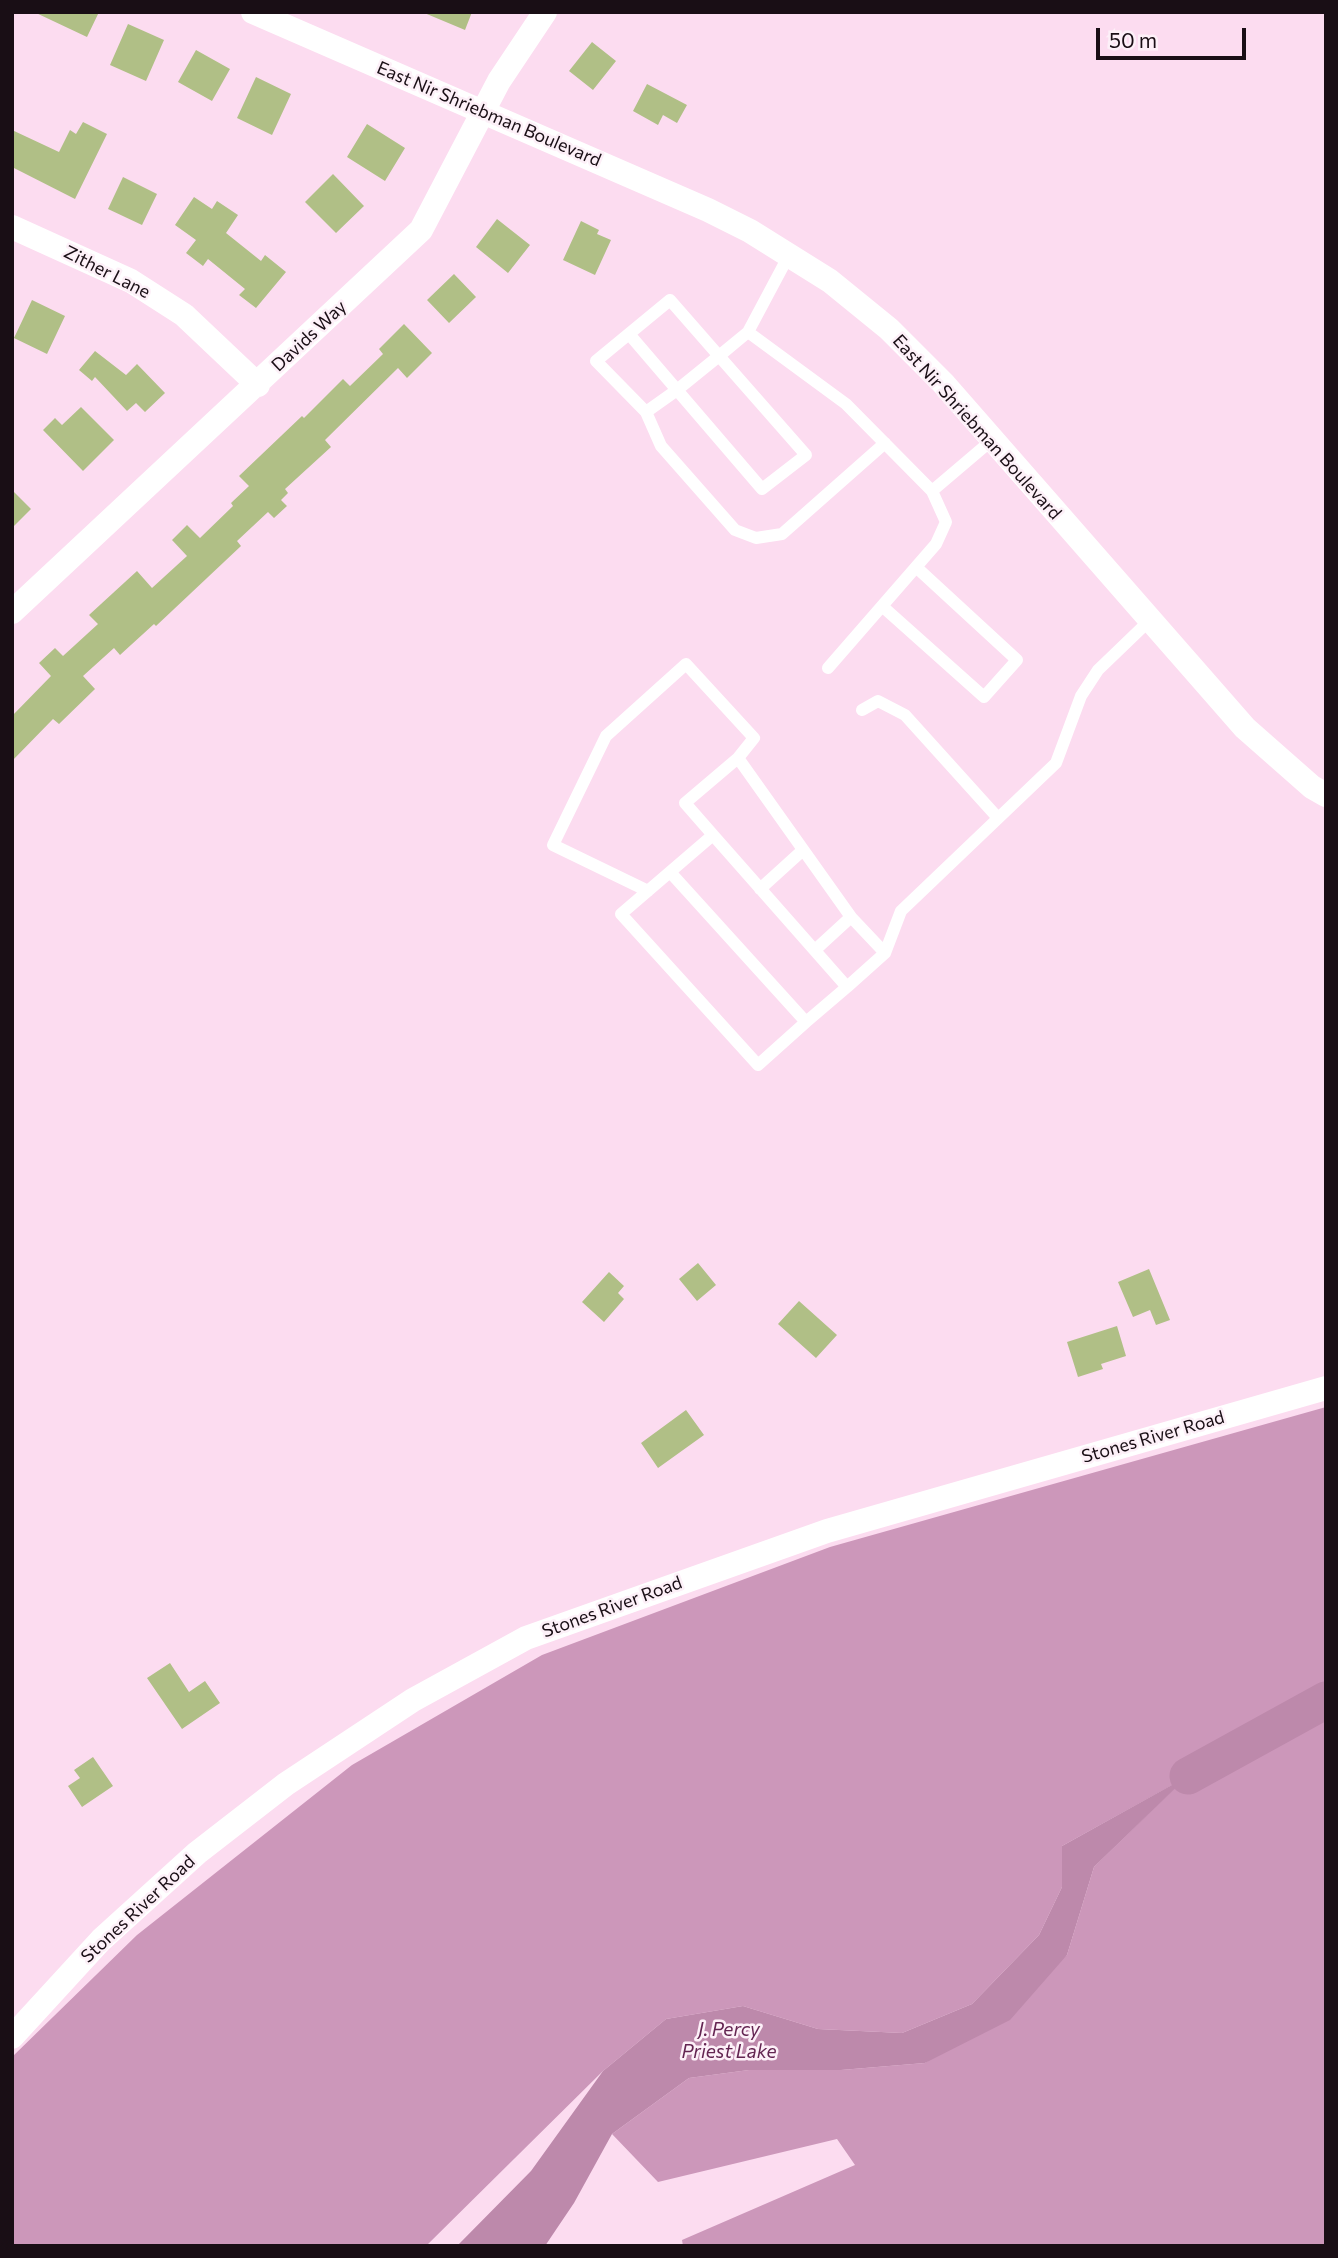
<!DOCTYPE html>
<html>
<head>
<meta charset="utf-8">
<style>
  body { margin:0 }
  #map { position:relative; width:1338px; height:2258px; overflow:hidden; background:#fcdcf0; font-family:Commissioner,sans-serif }
  canvas { display:block }
  .frame { position:absolute; inset:0; border:14px solid #190e15; pointer-events:none }
  .scale { position:absolute; left:1096px; top:28px; width:150px; height:32px; box-sizing:border-box; border:4px solid #190e15; border-top:0; padding-left:9px; font-size:21px; line-height:24px; white-space:nowrap; color:#190e15; -webkit-text-stroke:5px #fdf0f8; paint-order:stroke }
</style>
</head>
<body>
<div id="map">
<canvas width="1338" height="2258"></canvas>
<div class="frame"></div>
<div class="scale">50 m</div>
</div>
<script>
const ctx = document.querySelector('canvas').getContext('2d');
ctx.lineJoin = 'round';
function paint(path, color) { ctx.fillStyle = color; ctx.fill(path, 'evenodd'); }
const shape = rows => new Path2D(rows.map(r => 'M' + r).join(''));
function stroke(path, color, width, dash) { ctx.strokeStyle = color; ctx.lineWidth = width; ctx.lineCap = dash ? 'butt' : 'round'; ctx.setLineDash(dash || []); ctx.stroke(path); }
function label(font, color, halo, rows, align = 'center') {
  ctx.font = font + ' Commissioner,sans-serif'; ctx.lineWidth = 5; ctx.setLineDash([]); ctx.textBaseline = 'middle'; ctx.strokeStyle = halo; ctx.fillStyle = color; for (const [text, x, y, turn = 0] of rows) {
    ctx.save(); ctx.translate(x, y); ctx.rotate((+turn || 0) * Math.PI / 180); ctx.textAlign = isNaN(turn) ? turn : align; if (halo) ctx.strokeText(text, 0, 0); ctx.fillText(text, 0, 0); ctx.restore();
  }
}
paint(shape([
  [1326,1407,1326,2246,683,2246,682,2240,855,2165,837,2139,658,2182,612,2134,689,2078,749,2070,841,2070,925,2063,1067,1955,1094,1867,1185,1778,1062,1846,1062,1887,1039,1935,972,2004,902,2033,818,2029,743,2006,666,2019,603,2071,426,2246,12,2246,12,2057,137,1935,352,1765,542,1655,830,1547]
]), '#cc97ba');
paint(shape([
  [1188,1776,1094,1867,1067,1955,1010,2020,925,2063,841,2070,749,2070,689,2078,612,2134,574,2203,545,2246,457,2246,531,2171,603,2071,666,2019,743,2006,818,2029,902,2033,972,2004,1039,1935,1062,1887,1062,1846]
]), '#bd89ab');
stroke(shape([
  [1188,1776,1326,1700]
]), '#bd89ab', 37);
paint(shape([
  [34,12,99,12,87,37],
  [422,12,472,12,465,30],
  [128,24,164,40,146,81,110,65],
  [592,42,616,61,593,90,569,71],
  [196,50,230,69,212,101,178,82],
  [256,77,291,94,272,135,237,118],
  [647,84,687,105,677,123,663,115,658,125,633,111],
  [83,122,107,134,75,199,12,167,12,130,59,152,70,130,76,134],
  [367,124,405,148,385,181,347,157],
  [333,174,364,206,336,233,305,202],
  [123,177,157,194,142,225,108,209],
  [194,197,212,209,217,201,238,215,226,233,261,261,265,255,286,272,256,308,239,295,245,289,208,259,203,266,186,253,196,240,175,225],
  [497,219,530,245,508,273,476,247],
  [581,221,599,230,597,234,611,240,595,275,563,260],
  [454,274,476,297,449,323,427,300],
  [32,300,65,316,47,354,14,338],
  [404,324,432,353,407,378,398,368,325,440,331,447,285,489,288,493,281,500,287,506,274,518,268,512,237,541,241,546,156,626,154,624,120,655,114,648,83,676,95,689,59,724,53,719,12,761,12,716,51,676,39,663,55,648,63,656,98,624,89,615,137,571,152,588,187,556,172,540,187,525,200,538,233,506,231,503,249,486,239,476,302,416,304,418,343,379,350,386,383,354,379,349],
  [95,351,126,375,137,364,165,393,145,412,136,403,127,411,95,377,92,381,79,370],
  [81,407,114,440,83,471,43,430,55,418,62,425],
  [12,490,31,509,12,528],
  [698,1263,716,1285,697,1301,679,1279],
  [1149,1269,1170,1320,1156,1325,1150,1310,1133,1317,1118,1282],
  [609,1272,624,1286,618,1293,624,1299,604,1322,582,1302],
  [799,1301,837,1335,816,1358,778,1324],
  [1117,1326,1126,1356,1101,1364,1103,1369,1078,1377,1067,1342],
  [686,1410,704,1435,658,1468,641,1443],
  [170,1663,189,1692,205,1681,220,1703,182,1729,147,1678],
  [93,1757,113,1786,82,1807,68,1786,80,1778,74,1770]
]), '#b0bf86');
stroke(shape([
  [789,255,748,332,846,404,932,491],
  [629,334,677,390,762,489,806,455,719,356,670,300,596,361,646,412,677,390,719,356,748,332],
  [646,412,661,446,735,530,756,538,782,534,885,443],
  [882,606,984,697,1017,660,916,567],
  [828,668,936,544,946,522,932,491,992,440],
  [862,710,878,701,905,715,998,818],
  [713,835,685,803,738,758,851,917],
  [670,872,806,1022],
  [760,889,803,850],
  [648,891,553,845,606,736,686,664,754,738,738,758],
  [815,950,851,917,885,953],
  [847,987,713,835,621,914,758,1065,806,1022,847,987,885,953,901,911,1056,763,1081,696,1098,670,1151,619]
]), '#fff', 12);
stroke(shape([
  [253,12,708,210,750,231,830,281,889,329,943,383,1245,728,1312,787,1326,795],
  [12,227,131,281,184,315,258,385],
  [12,612,421,230,499,81,545,12],
  [12,2037,101,1940,197,1853,286,1784,413,1700,526,1638,827,1531,1326,1388]
]), '#fff', 24);
label('18px', '#190e15', '#fdf0f8', [
  ["East Nir Shriebman Boulevard",489,114,23],
  ["Zither Lane",107,272,27],
  ["Davids Way",309,336,-43],
  ["East Nir Shriebman Boulevard",977,427,48],
  ["Stones River Road",1153,1437,-16],
  ["Stones River Road",612,1607,-20],
  ["Stones River Road",138,1909,-43]
]);
label('italic 19px', '#632451', '#fdf0f8', [
  ["J. Percy",729,2030],
  ["Priest Lake",729,2052]
]);
</script>
</body>
</html>
